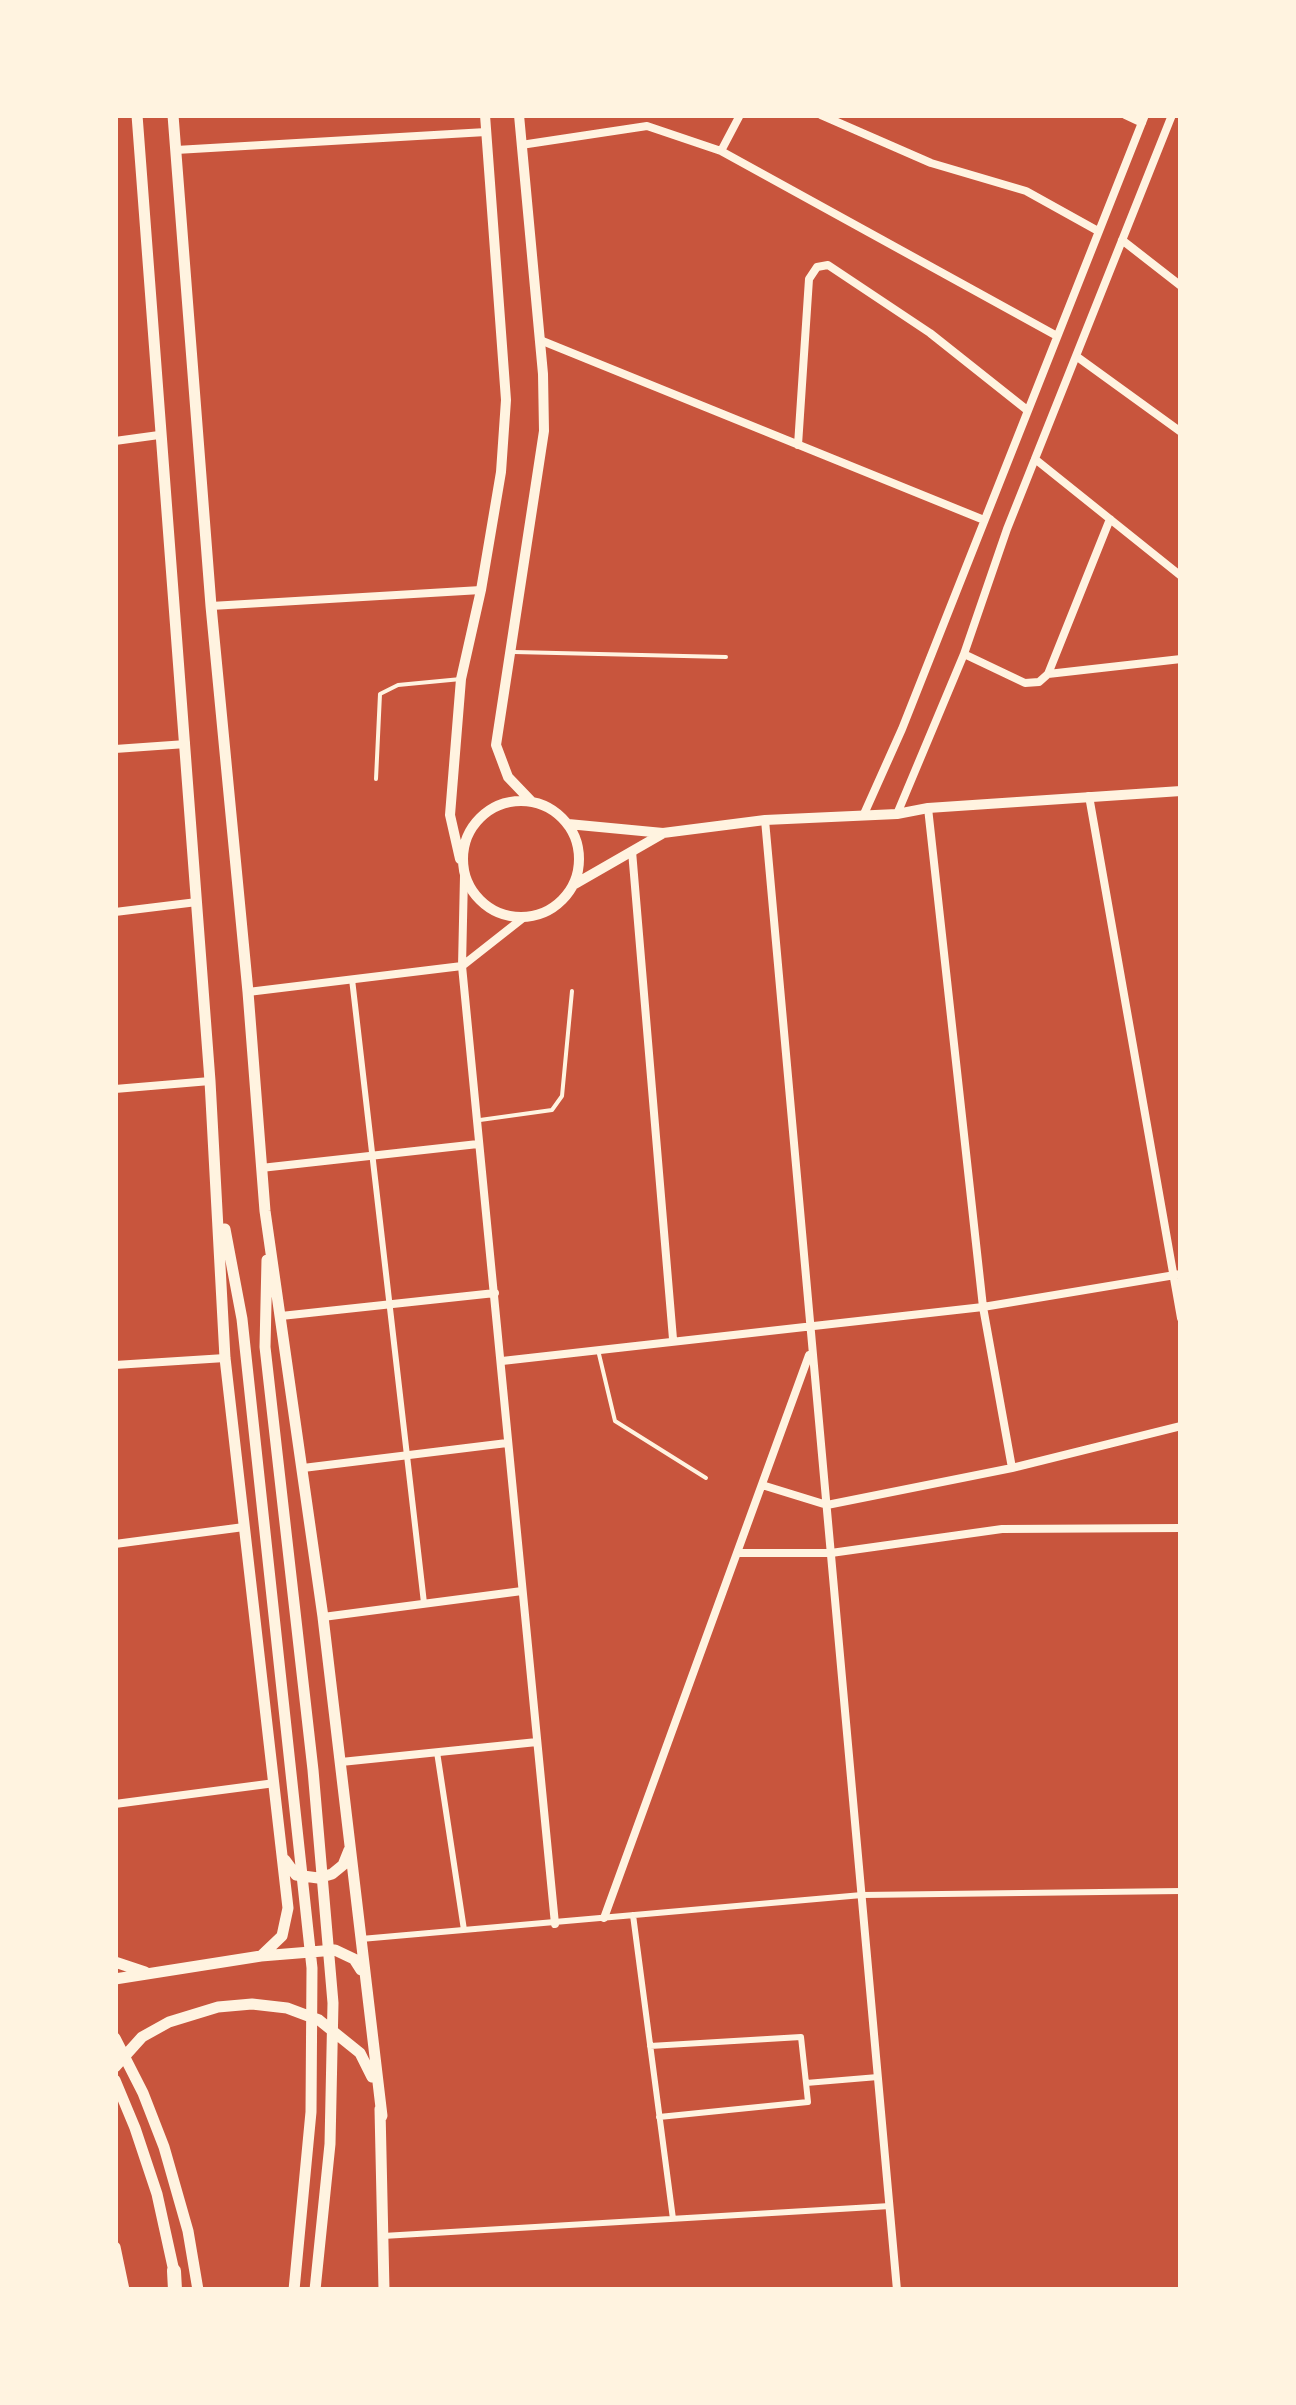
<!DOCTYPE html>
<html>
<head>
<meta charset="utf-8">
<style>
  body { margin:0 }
  #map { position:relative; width:1296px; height:2405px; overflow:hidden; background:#c8553d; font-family:"Roboto Condensed",sans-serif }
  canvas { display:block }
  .frame { position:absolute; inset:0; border:118px solid #fff3e0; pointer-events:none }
</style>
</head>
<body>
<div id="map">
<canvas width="1296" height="2405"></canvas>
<div class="frame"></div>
</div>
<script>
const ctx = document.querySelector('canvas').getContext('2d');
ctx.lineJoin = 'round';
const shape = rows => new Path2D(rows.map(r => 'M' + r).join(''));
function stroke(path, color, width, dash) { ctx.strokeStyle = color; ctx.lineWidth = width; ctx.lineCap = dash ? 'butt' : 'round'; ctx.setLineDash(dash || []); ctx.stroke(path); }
stroke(shape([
  [514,652,726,657],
  [376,779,380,694,398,685,461,679],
  [480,1120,552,1110,562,1096,572,991],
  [598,1350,615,1421,706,1478]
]), '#fff3e0', 4);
stroke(shape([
  [352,979,424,1603],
  [437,1752,464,1930],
  [633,1915,673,2219],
  [361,1939,862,1895,1181,1891],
  [650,2046,801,2037,806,2083],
  [659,2117,808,2102,806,2083,878,2077],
  [383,2236,890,2206]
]), '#fff3e0', 6);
stroke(shape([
  [821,115,931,163,1026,191,1098,231],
  [1125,115,1142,123],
  [521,145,647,126,721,151,1057,336],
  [176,150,486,132],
  [721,151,740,115],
  [1122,240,1181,286],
  [540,340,984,520],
  [1076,356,1181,432],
  [115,441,159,435],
  [798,445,809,279,817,267,828,265,930,333,1027,410],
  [1035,459,1181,576],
  [211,606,481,590],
  [964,654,1025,683,1039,682,1048,674,1110,519],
  [1048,674,1181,659],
  [115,749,186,744],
  [1089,796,1181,1318],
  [928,808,983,1307,1012,1468],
  [864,814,902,729,1145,115],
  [897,814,964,654,1007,529,1172,115],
  [765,820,897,2290],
  [632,851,673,1339],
  [464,876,462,966,555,1924],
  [115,912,197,902],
  [462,966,523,918],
  [248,992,462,966],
  [115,1089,210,1081],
  [261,1168,478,1144],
  [281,1316,495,1293],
  [502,1361,983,1307,1181,1274],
  [115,1365,225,1358],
  [303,1468,507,1443],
  [762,1485,827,1505,1012,1468,1181,1426],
  [115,1544,244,1527],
  [737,1553,831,1553,1002,1529,1181,1528],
  [323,1617,522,1591],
  [341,1762,537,1742],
  [115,1804,275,1783],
  [604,1918,809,1355]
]), '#fff3e0', 8);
stroke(shape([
  [519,115,543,374,544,431,496,745,508,777,531,801],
  '463 859a58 58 0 1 1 116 0a58 58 0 1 1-116 0Z',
  [568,824,663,833,765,820,897,814,928,808,1181,791],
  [460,859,450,815,461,679,481,590,501,472,506,400,485,115],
  [575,884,662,834]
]), '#fff3e0', 10);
stroke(shape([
  [137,115,210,1081,225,1358,288,1908,282,1936,261,1956],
  [173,115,211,606,248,992,265,1211,323,1617,382,2116],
  [225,1229,242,1319,312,1968,311,2112,294,2290],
  [267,1260,265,1347,313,1770,333,2003,330,2144,315,2290],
  [285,1860,296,1875,318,1878,332,1874,343,1865,349,1850],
  [115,1962,145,1972],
  [115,1979,261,1956,335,1950,354,1959,361,1970],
  [115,2038,143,2093,164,2147,188,2231,198,2290],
  [115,2067,142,2037,169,2022,218,2007,252,2004,287,2008,319,2020,360,2053,372,2077],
  [115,2080,135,2128,157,2194,175,2276],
  [380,2109,384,2290],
  [115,2247,124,2290]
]), '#fff3e0', 11);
stroke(shape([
  [174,2271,175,2290]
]), '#fff3e0', 14);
</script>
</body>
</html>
